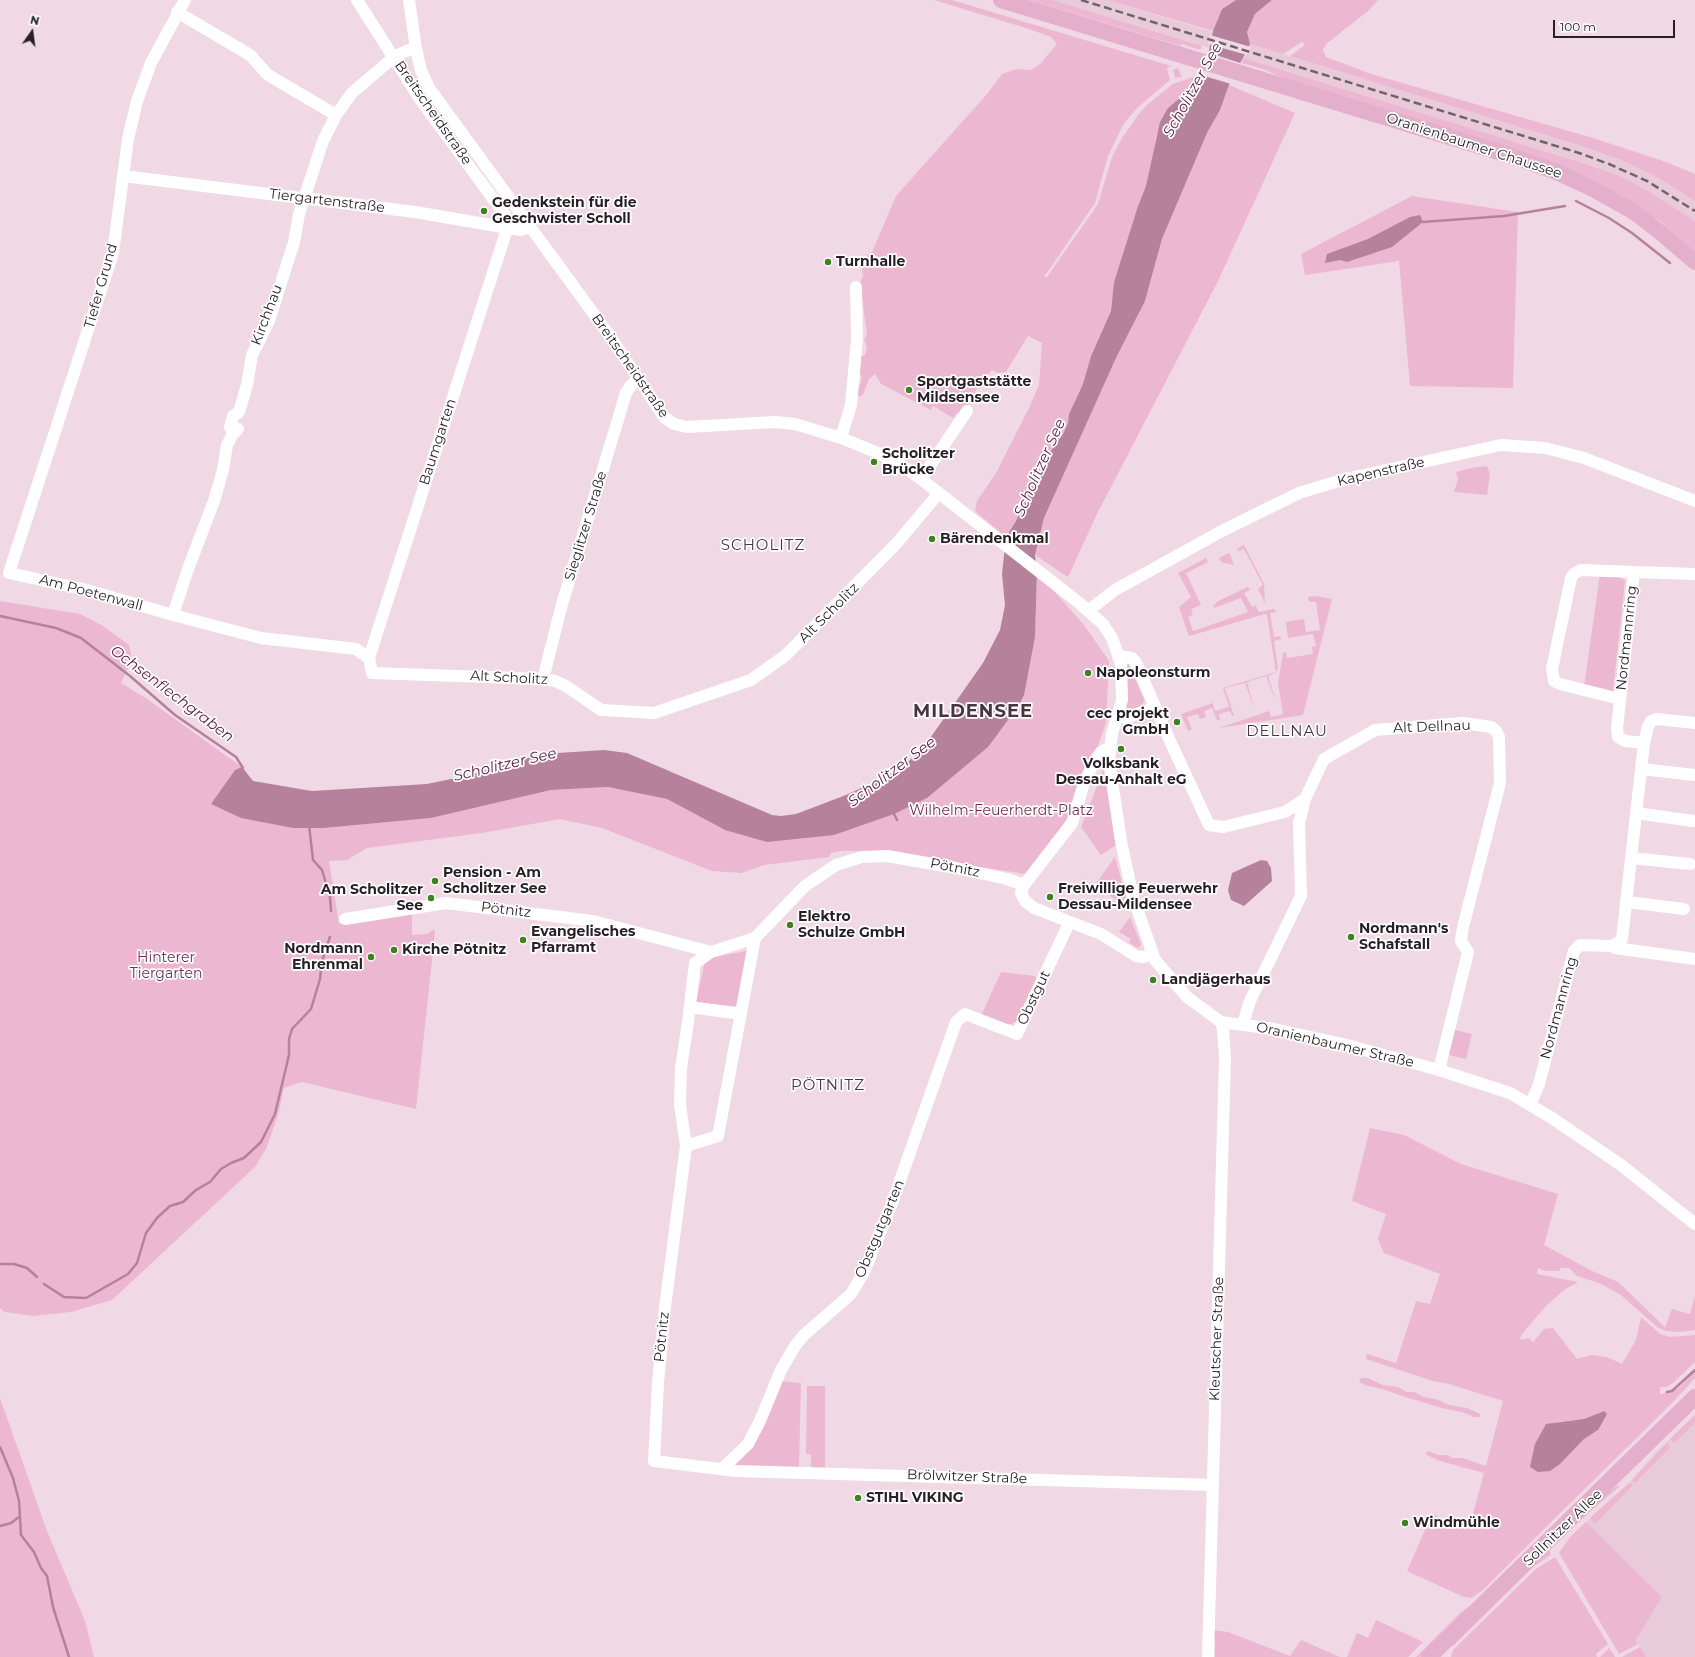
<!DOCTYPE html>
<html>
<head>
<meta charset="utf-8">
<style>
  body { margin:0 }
  #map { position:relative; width:1695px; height:1657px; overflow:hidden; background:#f0d9e4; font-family:Montserrat,sans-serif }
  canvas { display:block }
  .north { position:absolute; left:12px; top:12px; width:40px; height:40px; -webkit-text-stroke:3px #fff; paint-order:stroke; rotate:14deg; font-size:11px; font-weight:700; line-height:16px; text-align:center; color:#271f23 }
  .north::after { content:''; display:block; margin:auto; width:14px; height:18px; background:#271f23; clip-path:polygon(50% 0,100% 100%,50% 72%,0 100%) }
  .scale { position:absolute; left:1553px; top:20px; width:122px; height:18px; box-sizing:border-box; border:2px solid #271f23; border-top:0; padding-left:5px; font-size:12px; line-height:14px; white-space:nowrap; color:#271f23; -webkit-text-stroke:3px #fff; paint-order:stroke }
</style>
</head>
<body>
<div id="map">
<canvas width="1695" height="1657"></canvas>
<div class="north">N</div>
<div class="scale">100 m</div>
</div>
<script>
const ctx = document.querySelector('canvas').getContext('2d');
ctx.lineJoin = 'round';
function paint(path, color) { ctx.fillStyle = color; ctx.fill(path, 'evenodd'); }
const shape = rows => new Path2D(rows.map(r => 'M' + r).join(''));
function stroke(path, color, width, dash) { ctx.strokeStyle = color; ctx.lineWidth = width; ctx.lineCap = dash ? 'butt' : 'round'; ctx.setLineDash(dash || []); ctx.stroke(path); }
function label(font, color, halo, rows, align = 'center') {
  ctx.font = font + ' Montserrat,sans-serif'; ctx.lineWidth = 3.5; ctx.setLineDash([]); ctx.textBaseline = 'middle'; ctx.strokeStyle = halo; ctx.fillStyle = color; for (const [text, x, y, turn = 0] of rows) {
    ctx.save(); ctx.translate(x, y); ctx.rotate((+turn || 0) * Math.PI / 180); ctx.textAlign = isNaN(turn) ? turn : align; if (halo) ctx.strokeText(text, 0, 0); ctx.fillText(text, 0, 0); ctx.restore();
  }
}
paint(shape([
  [1053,0,1108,0,1586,147,1621,160,1655,176,1695,201,1695,221,1650,192,1620,176,1584,163],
  [1695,1415,1695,1657,1646,1657,1636,1640,1662,1597,1586,1522,1632,1480,1653,1455]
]), '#e8cad8');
paint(shape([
  [934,0,952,0,1171,66,1167,68,1170,80,1136,109,1123,125,1108,156,1095,203,1044,277,1047,277,1098,204,1112,157,1122,138,1138,115,1148,104,1173,84,1196,76,1203,79,1185,92,1156,136,1152,166,1146,186,1138,206,1114,282,1111,311,1091,356,1083,384,1069,414,1068,423,1063,434,1048,455,1016,521,1006,537,975,511,977,501,996,473,1029,408,1039,385,1042,343,1028,336,1006,372,998,373,992,370,979,385,964,412,957,413,953,418,933,406,931,410,881,384,875,374,869,379,863,395,857,397,855,393,859,388,862,378,860,373,859,357,865,355,867,347,864,339,867,335,860,283,863,275,861,264,865,257,872,252,896,196,987,94,1002,74,1017,69,1031,70,1040,64,1057,44,1051,37,1029,29],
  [1029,0,1053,0,1202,46,1200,50,1182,44,1181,46],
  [1108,0,1236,0,1222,9,1213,31],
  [1272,0,1378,0,1368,11,1326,44,1323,50,1326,57,1371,74,1593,138,1663,161,1695,174,1695,201,1655,176,1621,160,1585,147,1290,56,1305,45,1302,42,1283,54,1250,44,1247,32,1255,14],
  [1243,58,1583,163,1620,176,1650,192,1695,221,1695,252,1661,222,1623,197,1589,179,1284,79,1266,70,1242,63],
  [1178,68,1182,77,1175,78,1173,70],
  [1229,85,1295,113,1218,281,1097,514,1068,577,1035,555,1044,518,1116,358,1145,301,1162,239,1207,133,1220,110],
  [1412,196,1518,212,1513,388,1410,386,1399,261,1305,275,1301,254],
  [1487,466,1490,474,1487,495,1454,492,1458,479,1456,472,1471,468],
  [1244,545,1264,584,1265,603,1258,589,1263,585,1244,549,1238,551,1237,549],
  [1229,553,1230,555,1234,565,1221,562,1219,558],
  [1206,558,1208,562,1186,573,1201,605,1191,609,1193,615,1188,617,1193,631,1248,612,1241,598,1214,608,1213,605,1216,604,1216,602,1248,587,1250,590,1244,593,1252,607,1257,604,1256,607,1259,612,1274,609,1276,612,1270,613,1274,637,1280,636,1281,639,1274,641,1278,669,1275,673,1268,676,1276,702,1266,676,1247,682,1254,708,1245,683,1225,688,1234,716,1232,716,1230,711,1219,714,1220,720,1217,720,1212,708,1204,711,1206,717,1200,719,1198,714,1187,717,1192,729,1188,731,1181,714,1213,703,1215,711,1229,707,1223,688,1276,672,1267,615,1265,614,1189,636,1179,607,1191,597,1178,573],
  [1037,572,1084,625,1109,661,1106,723,1095,754,1067,824,1026,874,874,851,840,851,831,853,829,857,764,865,741,873,712,871,602,828,560,819,482,833,367,848,347,860,329,861,339,924,412,911,412,935,427,934,434,929,435,933,416,1109,302,1082,284,1088,278,1115,266,1149,255,1167,112,1300,71,1312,33,1316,5,1312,0,1308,0,601,80,614,103,626,129,645,132,660,121,683,147,699,242,767,235,770,212,804,293,828,324,828,431,818,551,790,608,787,667,799,725,830,894,814,1035,637],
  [1600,574,1619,575,1625,581,1613,691,1584,687],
  [1315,596,1332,599,1303,715,1219,728,1269,711,1271,717,1283,714,1278,683,1283,653,1286,652,1287,658,1313,654,1312,647,1316,646,1313,634,1288,638,1286,622,1304,619,1306,632,1320,630,1316,602,1309,602,1308,597],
  [1129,664,1144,700,1143,704,1135,709,1128,709,1125,707,1127,665],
  [1104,768,1116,845,1101,855,1081,827],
  [1115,857,1126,897,1122,904,1095,885],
  [1130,917,1141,944,1139,948,1129,943,1131,939,1119,932],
  [746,951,749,953,739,1005,736,1006,696,1003,704,965,710,958],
  [1001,972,1035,976,1037,981,1017,1021,1012,1024,1005,1024,981,1016],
  [1452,1029,1472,1034,1466,1059,1445,1054],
  [1370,1128,1404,1135,1461,1164,1558,1194,1544,1245,1590,1270,1618,1282,1665,1327,1672,1309,1690,1314,1695,1296,1695,1330,1680,1332,1666,1331,1657,1327,1621,1295,1599,1283,1577,1276,1569,1268,1561,1268,1559,1271,1546,1271,1538,1268,1537,1274,1578,1282,1564,1290,1547,1305,1521,1335,1520,1340,1529,1338,1533,1342,1544,1329,1553,1328,1577,1359,1592,1355,1607,1357,1622,1364,1636,1340,1641,1317,1660,1334,1670,1337,1695,1335,1695,1362,1673,1383,1666,1387,1660,1387,1660,1394,1663,1394,1667,1391,1678,1389,1695,1371,1695,1378,1672,1403,1542,1531,1483,1590,1471,1598,1464,1597,1407,1571,1432,1514,1469,1529,1484,1473,1440,1461,1425,1454,1428,1451,1438,1455,1448,1455,1452,1458,1463,1458,1486,1466,1503,1401,1449,1384,1433,1381,1366,1359,1367,1354,1396,1363,1416,1301,1430,1304,1440,1274,1384,1253,1378,1239,1386,1214,1352,1201],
  [1603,1411,1598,1430,1584,1439,1560,1464,1557,1422,1584,1419],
  [1361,1378,1368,1378,1383,1385,1398,1387,1407,1392,1414,1392,1424,1397,1436,1399,1449,1405,1467,1408,1480,1414,1480,1417,1474,1417,1462,1412,1442,1408,1399,1395,1389,1391,1365,1385,1359,1382],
  [781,1381,801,1383,799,1466,794,1470,736,1468,735,1464],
  [807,1386,825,1386,825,1470,811,1469,811,1454,806,1454],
  [0,1398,47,1531,85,1621,94,1657,0,1657],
  [1695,1415,1695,1423,1674,1443,1670,1439],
  [1667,1443,1671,1447,1635,1483,1632,1480],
  [1629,1483,1633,1485,1595,1524,1590,1518],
  [1618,1485,1619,1487,1596,1506,1569,1531,1567,1529,1587,1509],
  [1586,1522,1662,1597,1636,1640,1638,1644,1619,1654,1559,1553,1570,1537],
  [1549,1550,1551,1555,1534,1566,1453,1646,1448,1646],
  [1555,1557,1608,1644,1596,1654,1597,1657,1451,1657,1453,1650,1536,1569],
  [1481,1597,1420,1657,1416,1657,1459,1614],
  [1376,1620,1406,1634,1423,1642,1408,1657,1347,1657,1357,1633,1368,1638],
  [1212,1630,1228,1632,1290,1656,1301,1640,1340,1657,1215,1657,1215,1641,1211,1637],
  [1640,1647,1646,1657,1622,1657],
  [1609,1648,1615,1657,1600,1657]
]), '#ecb7d1');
paint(shape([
  [1236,0,1272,0,1255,14,1247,32,1250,44,1229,85,1220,110,1207,133,1162,239,1145,301,1116,358,1044,518,1035,555,1037,572,1035,637,1024,695,1019,705,988,747,927,798,894,814,834,835,767,842,725,830,667,799,608,787,551,790,431,818,324,828,293,828,241,818,211,804,235,770,242,767,253,781,312,791,427,784,466,776,542,754,604,750,627,753,772,815,781,816,796,814,846,795,888,776,910,760,921,751,983,663,1000,630,1005,605,1002,574,1006,537,1016,521,1048,455,1063,434,1068,423,1069,414,1083,384,1091,356,1111,311,1114,282,1138,206,1146,186,1160,122,1168,108,1203,79,1213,31,1222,9],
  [1420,215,1423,222,1392,247,1347,262,1340,260,1325,263,1327,254,1368,239,1410,217],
  [1261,860,1267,861,1271,868,1272,881,1244,906,1231,900,1228,890,1232,873],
  [1604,1411,1607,1414,1598,1430,1584,1439,1560,1464,1550,1471,1538,1472,1530,1467,1535,1444,1546,1424,1584,1419]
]), '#b5819b');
paint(shape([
  [1210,35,1251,47,1247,55,1208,44],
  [1207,52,1243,64,1231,84,1201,75]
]), '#f0d9e4');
stroke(shape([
  [1576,201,1609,218,1632,233,1670,263],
  [1423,222,1504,216,1565,206],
  [0,616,56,628,81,638,130,676,175,715,236,757,243,768],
  [894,814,897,820],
  [309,825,313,860,322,870,330,897,331,911],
  [0,1264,14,1264,27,1268,37,1277],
  [44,1284,64,1297,86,1298,128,1274,137,1263,146,1233,157,1218,170,1206,183,1202,196,1190,210,1182,221,1169,231,1163,244,1158,261,1142,275,1114,289,1055,289,1039,292,1029,311,1009,320,979,322,961,330,937],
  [1667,1392,1672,1391,1695,1370],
  [0,1447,13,1478,19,1501,21,1535,34,1552,41,1568,47,1576,53,1607,69,1657],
  [0,1526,11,1523,19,1517]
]), '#b5819b', 2.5);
stroke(shape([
  [185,0,151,63,137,101,128,139,113,253,9,573,87,590,173,615,261,638,356,649,369,658,372,673,543,679,555,681,566,686,601,710,654,713,751,680,786,655,896,544,939,493],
  [357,0,420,99,505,215,508,226,369,658],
  [409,0,416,49,421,70,429,88,612,339,664,417,674,424,687,427,775,422,795,424,841,438,878,453,898,463,921,479,1078,602,1103,624,1112,638,1121,664,1122,700,1112,734,1109,761,1121,841,1133,897,1155,960,1187,997,1221,1022,1274,1029,1343,1044,1439,1070,1510,1093,1552,1118,1621,1165,1695,1224],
  [177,12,250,55,268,75,336,115],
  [123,176,415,212,520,230,530,227],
  [233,434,230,427,233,416,239,412,247,385,252,355,269,321,294,242,299,214,323,141,336,115,352,93,394,57,406,51,416,49],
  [841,438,851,405,857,339,856,287],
  [921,479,967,411],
  [1088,611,1115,590,1222,531,1299,493,1345,479,1501,445,1545,448,1584,458,1695,501],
  [173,615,188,569,214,501,223,470,227,445,233,434,238,429],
  [1119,656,1132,658,1136,663,1170,741,1209,825,1223,827,1285,812,1305,799,1324,759,1375,730,1463,723,1491,727,1496,731,1499,737,1500,783,1463,927,1461,941,1468,952,1439,1070],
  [543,679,562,604,626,393,631,385,639,379],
  [1620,699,1560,684,1554,681,1552,669,1571,578,1575,573,1581,570,1634,572],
  [1117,718,1127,717,1155,708],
  [1644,743,1625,741,1618,737,1617,728,1634,572,1695,574],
  [1110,747,1101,752,1094,762,1084,783,1072,823,1024,885,1021,893,1025,901,1034,908,1101,934,1136,956,1142,957,1153,955],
  [1641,769,1695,775],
  [1636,813,1693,821],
  [1631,858,1690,864],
  [1024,885,1007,879,956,868,887,856,862,857,836,865,805,886,755,938,711,952,695,963,688,1022,681,1068,680,1105,686,1146,665,1307,658,1383,654,1461,736,1471,1213,1485],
  [1627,902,1684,909],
  [345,919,446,903,593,921,711,952],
  [1611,946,1615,948,1695,959],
  [690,1007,741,1014],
  [1243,1024,1250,1001,1301,896,1299,823,1305,799],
  [1530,1105,1539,1084,1574,951,1580,945,1611,946,1619,942,1622,939,1644,743,1648,727,1651,721,1657,719,1695,723],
  [686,1146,718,1136,755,938],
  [722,1469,748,1444,760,1421,781,1370,795,1346,804,1335,851,1294,864,1272,891,1206,956,1022,965,1014,1017,1034,1069,923],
  [1208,1657,1225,1057,1223,1029,1221,1022]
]), '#fff', 12);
stroke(shape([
  [1001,0,1512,156,1554,171,1591,188,1634,212,1661,233,1695,262],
  [1429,1657,1695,1397]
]), '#e4afcb', 16);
stroke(shape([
  [1081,0,1579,153,1609,164,1647,181,1695,211]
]), '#71636a', 2.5, [8, 4]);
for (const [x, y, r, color] of [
  [484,211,4,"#3f8021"],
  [828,262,4,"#3f8021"],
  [909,390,4,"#3f8021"],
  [874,462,4,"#3f8021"],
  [932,539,4,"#3f8021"],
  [1088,673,4,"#3f8021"],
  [1177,722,4,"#3f8021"],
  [1121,749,4,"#3f8021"],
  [435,881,4,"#3f8021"],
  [1050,897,4,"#3f8021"],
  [431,898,4,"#3f8021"],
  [790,925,4,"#3f8021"],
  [1351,937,4,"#3f8021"],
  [523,940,4,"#3f8021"],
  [394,950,4,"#3f8021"],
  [371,957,4,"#3f8021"],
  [1153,980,4,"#3f8021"],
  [858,1498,4,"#3f8021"],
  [1405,1523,4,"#3f8021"]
]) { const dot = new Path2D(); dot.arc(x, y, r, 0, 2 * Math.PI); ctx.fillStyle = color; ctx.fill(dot); stroke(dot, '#fff', 1.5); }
label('14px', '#271f23', '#fff', [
  ["Breitscheidstraße",433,113,55],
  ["Oranienbaumer Chaussee",1474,146,18],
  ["Tiergartenstraße",327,201,7],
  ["Tiefer Grund",101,286,-74],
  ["Kirchhau",267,315,-69],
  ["Breitscheidstraße",630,366,55],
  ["Baumgarten",438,442,-72],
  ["Kapenstraße",1381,472,-13],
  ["Sieglitzer Straße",586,526,-73],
  ["Am Poetenwall",91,593,15],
  ["Alt Scholitz",829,613,-45],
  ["Nordmannring",1627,638,-84],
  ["Alt Scholitz",509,678,3],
  ["Alt Dellnau",1432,727,-2],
  ["Pötnitz",955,868,11],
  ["Pötnitz",506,910,7],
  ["Obstgut",1034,998,-65],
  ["Nordmannring",1559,1008,-75],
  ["Oranienbaumer Straße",1335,1045,13],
  ["Obstgutgarten",880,1229,-67],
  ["Pötnitz",662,1337,-84],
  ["Kleutscher Straße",1217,1339,-88],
  ["Brölwitzer Straße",967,1477,2],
  ["Sollnitzer Allee",1563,1528,-44]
]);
label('bold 14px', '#271f23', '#fff', [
  ["Gedenkstein für die",492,203],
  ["Geschwister Scholl",492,219],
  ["Turnhalle",836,262],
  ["Sportgaststätte",917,382],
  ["Mildsensee",917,398],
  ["Scholitzer",882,454],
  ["Brücke",882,470],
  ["Bärendenkmal",940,539],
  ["Napoleonsturm",1096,673],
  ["cec projekt",1169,714,"right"],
  ["GmbH",1169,730,"right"],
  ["Volksbank",1121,764,"center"],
  ["Dessau-Anhalt eG",1121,780,"center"],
  ["Pension - Am",443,873],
  ["Scholitzer See",443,889],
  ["Freiwillige Feuerwehr",1058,889],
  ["Dessau-Mildensee",1058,905],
  ["Am Scholitzer",423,890,"right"],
  ["See",423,906,"right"],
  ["Elektro",798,917],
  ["Schulze GmbH",798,933],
  ["Nordmann's",1359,929],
  ["Schafstall",1359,945],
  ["Evangelisches",531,932],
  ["Pfarramt",531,948],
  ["Nordmann",363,949,"right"],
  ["Ehrenmal",363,965,"right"],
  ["Kirche Pötnitz",402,950],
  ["Landjägerhaus",1161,980],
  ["STIHL VIKING",866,1498],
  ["Windmühle",1413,1523]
], 'left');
label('14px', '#712f54', '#fff', [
  ["Wilhelm-Feuerherdt-Platz",1001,811],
  ["Hinterer",166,958],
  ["Tiergarten",166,974]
]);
label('italic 15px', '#602045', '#fff', [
  ["Scholitzer See",1193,90,-61],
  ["Scholitzer See",1040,468,-66],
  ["Ochsenflechgraben",172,694,37],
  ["Scholitzer See",505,765,-13],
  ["Scholitzer See",892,772,-37]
]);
ctx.letterSpacing = '1px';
label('15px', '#47363e', '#fff', [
  ["SCHOLITZ",763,546],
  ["DELLNAU",1287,732],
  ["PÖTNITZ",828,1086]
]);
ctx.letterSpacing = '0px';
ctx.letterSpacing = '1px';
label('bold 18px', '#47363e', '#fff', [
  ["MILDENSEE",973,712]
]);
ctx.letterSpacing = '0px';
</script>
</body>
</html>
